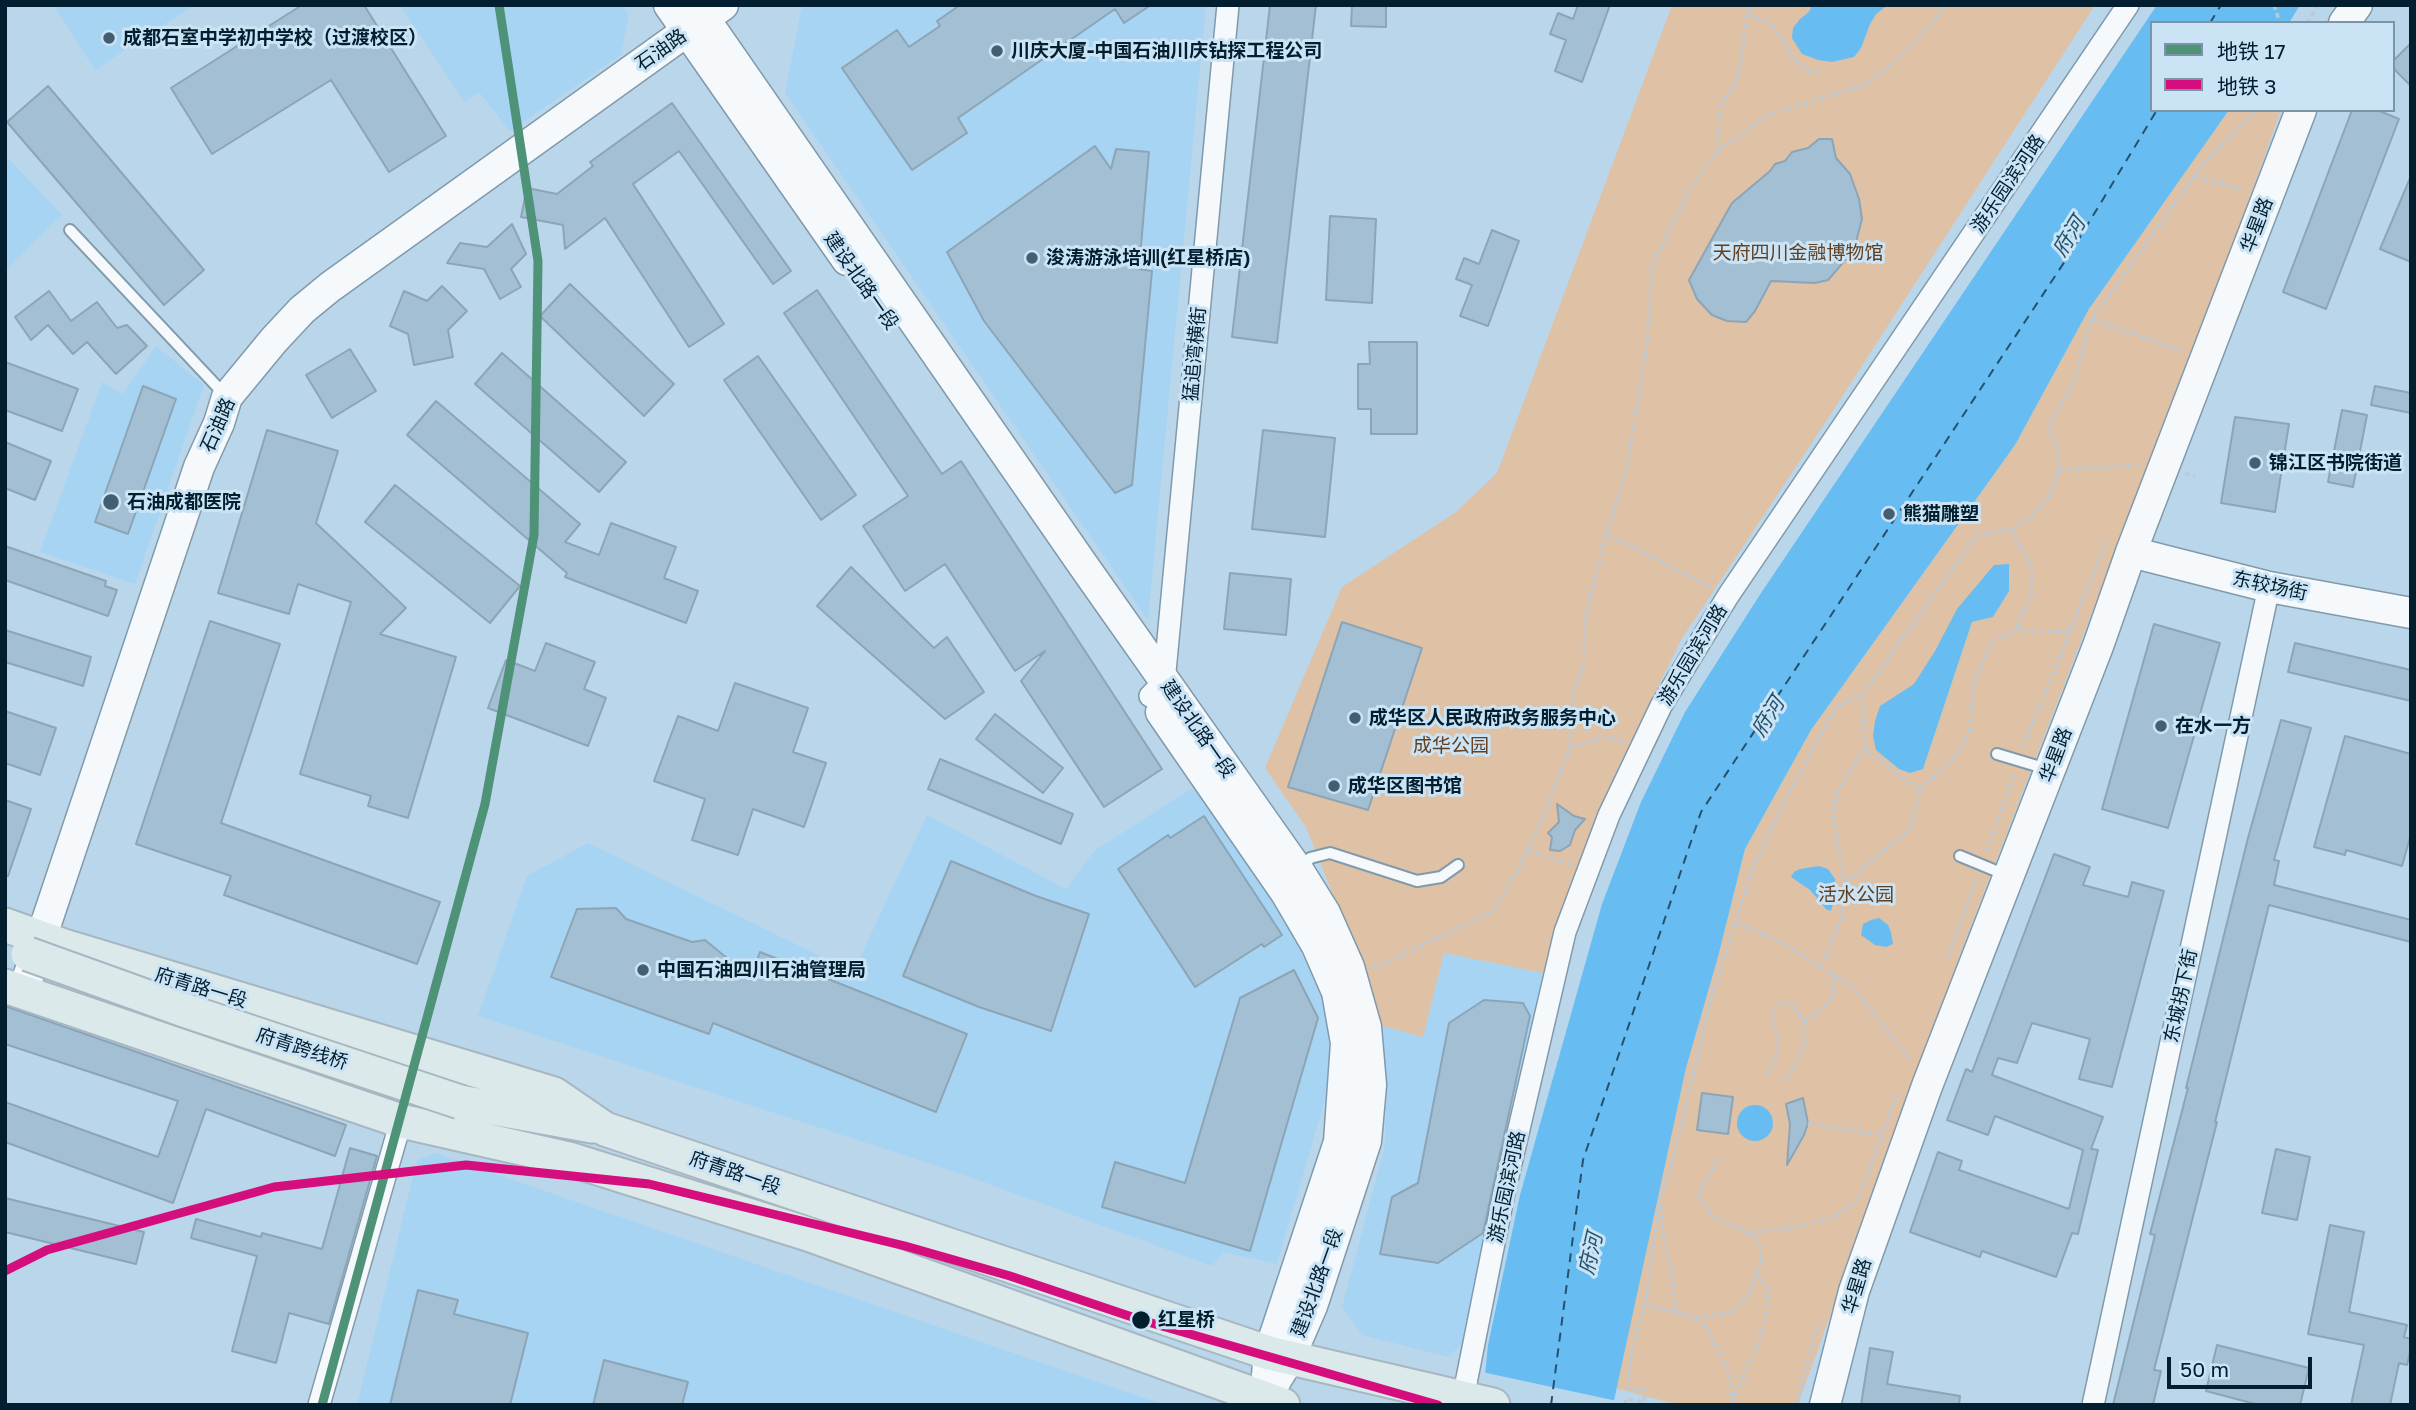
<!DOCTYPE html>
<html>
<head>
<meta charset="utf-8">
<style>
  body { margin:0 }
  #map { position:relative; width:2416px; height:1410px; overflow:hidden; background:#bad6eb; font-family:"Golos Text","Noto Sans SC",sans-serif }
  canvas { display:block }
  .frame { position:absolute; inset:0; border:7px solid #031e2f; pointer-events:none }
  .legend { position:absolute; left:2150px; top:21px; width:245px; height:91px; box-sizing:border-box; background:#cae4f6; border:2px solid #7a95a6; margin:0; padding:9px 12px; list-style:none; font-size:21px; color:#031e2f }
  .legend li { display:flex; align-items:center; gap:14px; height:35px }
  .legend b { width:35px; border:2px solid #7a95a6 }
  .scale { position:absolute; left:2167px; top:1357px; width:145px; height:32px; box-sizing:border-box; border:4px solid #031e2f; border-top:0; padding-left:9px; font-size:21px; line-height:24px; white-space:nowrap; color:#031e2f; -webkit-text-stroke:5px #cae4f6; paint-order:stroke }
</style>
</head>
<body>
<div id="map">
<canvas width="2416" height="1410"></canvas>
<div class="frame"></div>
<ul class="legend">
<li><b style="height:9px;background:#4e9277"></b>地铁 17</li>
<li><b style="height:9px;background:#d40f7d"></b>地铁 3</li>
</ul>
<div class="scale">50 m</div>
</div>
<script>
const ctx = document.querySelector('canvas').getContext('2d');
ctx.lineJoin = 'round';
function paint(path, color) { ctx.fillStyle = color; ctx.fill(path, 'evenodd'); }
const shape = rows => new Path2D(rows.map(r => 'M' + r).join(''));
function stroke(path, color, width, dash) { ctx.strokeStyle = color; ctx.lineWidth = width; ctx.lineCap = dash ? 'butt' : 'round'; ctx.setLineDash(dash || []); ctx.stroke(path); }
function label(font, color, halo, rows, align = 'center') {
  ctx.font = font + ' "Golos Text","Noto Sans SC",sans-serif'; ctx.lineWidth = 6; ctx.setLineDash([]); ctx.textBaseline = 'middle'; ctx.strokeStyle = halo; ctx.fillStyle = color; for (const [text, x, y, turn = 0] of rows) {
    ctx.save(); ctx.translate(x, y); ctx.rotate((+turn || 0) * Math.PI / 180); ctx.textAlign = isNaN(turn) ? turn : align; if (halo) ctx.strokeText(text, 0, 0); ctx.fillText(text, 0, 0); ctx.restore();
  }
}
paint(shape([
  [53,5,194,5,95,70],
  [400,5,622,5,629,15,621,55,510,131,479,92,464,102],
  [802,5,1206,5,1148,620,785,93],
  [5,155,62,215,5,271],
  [156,346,204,385,135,584,40,552,102,382,123,394],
  [1194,787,1301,945,1327,1002,1336,1062,1277,1264,1223,1252,1212,1266,964,1175,478,1016,527,876,588,843,853,972,927,815,1066,889,1094,851],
  [1444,953,1543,973,1470,1337,1448,1357,1362,1335,1342,1307,1385,1145,1387,1084,1376,1024,1423,1036],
  [435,1153,1164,1405,357,1405,417,1160]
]), '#a8d4f4');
paint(shape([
  [1672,5,2095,5,1827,420,1681,640,1615,774,1579,865,1543,973,1444,953,1423,1037,1376,1024,1342,917,1306,827,1265,768,1342,587,1456,512,1497,473],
  [2229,110,2281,110,2220,281,1962,949,1798,1405,1679,1405,1615,1388,1686,1068,1718,957,1745,849,1811,730,2015,445,2089,309]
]), '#dfc1a6');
paint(shape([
  [1812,5,1888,5,1876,14,1870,24,1861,48,1854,57,1832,62,1818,60,1802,54,1792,38,1793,28,1800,19,1809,12],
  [2157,5,2300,5,2289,23,2152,23,2152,110,2229,110,2089,309,2015,445,1811,730,1745,849,1718,957,1686,1068,1613,1405,1482,1405,1488,1345,1520,1195,1602,904,1641,802,1685,712,1761,593],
  [2009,564,2009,591,1993,617,1972,622,1923,769,1910,773,1899,769,1876,750,1873,736,1875,721,1880,706,1914,684,1935,651,1957,609,1994,565],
  [1819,866,1828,869,1835,879,1836,893,1831,911,1826,909,1810,890,1791,877,1794,872,1800,869],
  [1879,918,1888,925,1891,932,1893,944,1886,947,1875,945,1861,935,1863,924,1871,920],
  '1737 1123a18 18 0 1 1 36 0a18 18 0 1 1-36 0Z'
]), '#67bdf2');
paint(shape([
  [1482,1372,1617,1401,1616,1405,1478,1405]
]), '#bad6eb');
stroke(shape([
  [2210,23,2221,5],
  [1551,1405,1583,1160,1701,812,2071,252,2157,110]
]), '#26516d', 2, [9, 7]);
const building = shape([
  [302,5,364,5,446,136,389,172,331,80,212,154,171,88,302,5],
  [960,5,1151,5,1124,23,1115,9,958,118,967,133,912,170,842,68,897,30,909,47,940,26,937,21,960,5],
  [1270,5,1316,5,1277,343,1232,337,1270,5],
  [1352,5,1386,5,1386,27,1351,26,1352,5],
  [1578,5,1610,5,1582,82,1555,71,1566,40,1550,34,1558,13,1573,19,1578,5],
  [2411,43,2411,86,2393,68,2393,61,2411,43],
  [48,86,204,270,164,305,7,122,48,86],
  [672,103,791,271,773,284,679,151,633,184,724,324,689,347,605,218,565,249,563,225,521,217,527,188,557,194,593,166,590,162,672,103],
  [2352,110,2377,110,2399,119,2326,309,2283,292,2352,110],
  [1819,139,1832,139,1836,158,1850,174,1859,199,1862,219,1854,250,1828,280,1815,283,1771,281,1755,311,1746,322,1727,321,1712,315,1697,299,1689,280,1732,203,1770,171,1775,164,1785,161,1792,152,1808,148,1819,139],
  [1095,146,1111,169,1116,149,1149,152,1139,269,1152,271,1132,485,1115,493,984,321,947,252,1095,146],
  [2411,176,2411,262,2380,249,2411,176],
  [1330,216,1376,219,1372,303,1326,300,1330,216],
  [512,224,526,254,511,269,521,287,500,299,484,269,447,263,460,243,487,247,512,224],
  [1492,230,1519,241,1488,326,1460,316,1472,285,1456,279,1464,258,1479,264,1492,230],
  [570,284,674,384,644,416,540,316,570,284],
  [442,286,467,311,448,330,453,357,414,365,408,334,390,326,404,291,427,301,442,286],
  [817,290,942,474,961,461,1162,769,1104,807,1021,681,1045,651,1015,671,945,564,905,591,863,526,908,496,784,313,817,290],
  [49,291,71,321,97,302,117,328,127,325,147,346,116,374,87,342,73,354,48,325,31,340,15,317,49,291],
  [1369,342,1417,342,1417,434,1371,434,1371,409,1358,409,1358,364,1370,364,1369,342],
  [350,349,376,391,332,418,306,375,350,349],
  [502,353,626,462,599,492,475,384,502,353],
  [758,356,856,495,821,520,724,380,758,356],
  [5,362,78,389,62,431,5,410,5,362],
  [143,386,176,399,128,534,95,522,143,386],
  [2375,386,2411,393,2411,413,2371,405,2375,386],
  [436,401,580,524,565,542,599,555,611,523,676,547,664,578,698,591,686,623,565,577,567,573,407,435,436,401],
  [2342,410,2367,415,2353,487,2328,482,2342,410],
  [2235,417,2289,424,2275,512,2221,503,2235,417],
  [267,430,338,451,316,523,406,608,380,634,456,657,408,818,368,806,371,796,300,774,351,602,298,584,289,614,218,593,267,430],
  [1263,430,1335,438,1325,537,1252,529,1263,430],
  [5,442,51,461,35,500,5,488,5,442],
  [395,485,520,586,490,623,365,522,395,485],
  [5,546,106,581,105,586,117,590,108,616,5,580,5,546],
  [851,567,934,648,947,637,984,692,945,719,817,606,851,567],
  [1230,573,1291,579,1286,635,1224,629,1230,573],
  [210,621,280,644,221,823,440,902,417,964,224,895,231,876,136,844,210,621],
  [1342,622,1422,648,1368,810,1288,787,1342,622],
  [2154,624,2220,643,2168,828,2102,809,2154,624],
  [5,630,91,657,83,686,5,662,5,630],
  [546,643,595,662,584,689,606,698,588,746,488,708,506,660,535,671,546,643],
  [2295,643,2411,670,2411,701,2288,672,2295,643],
  [735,683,808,708,793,752,826,763,804,827,753,809,738,855,692,840,705,799,654,781,678,716,718,731,735,683],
  [5,711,56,728,40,775,5,763,5,711],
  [995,714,1063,768,1043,793,976,739,995,714],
  [2281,720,2311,728,2274,860,2279,861,2274,885,2411,920,2411,942,2269,905,2215,1122,2217,1122,2154,1370,2161,1371,2153,1405,2113,1405,2155,1235,2150,1234,2188,1088,2186,1088,2248,838,2281,720],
  [2345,736,2411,754,2411,834,2402,866,2346,850,2345,855,2314,847,2345,736],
  [940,759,1073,814,1061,844,928,789,940,759],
  [5,800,31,809,8,876,5,876,5,800],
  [1557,804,1574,816,1585,819,1575,830,1570,845,1560,851,1550,850,1552,837,1548,833,1559,822,1557,804],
  [1204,816,1282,935,1264,947,1262,944,1195,987,1118,869,1168,835,1170,838,1204,816],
  [2054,854,2090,867,2083,885,2128,897,2132,882,2164,891,2112,1087,2079,1079,2090,1039,2032,1023,2017,1063,1998,1058,1992,1075,2103,1117,2091,1149,2098,1150,2078,1234,2072,1233,2056,1277,1982,1251,1980,1257,1910,1232,1938,1152,1962,1161,1959,1170,2069,1209,2083,1150,1995,1116,1988,1135,1947,1120,1966,1069,1972,1072,2054,854],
  [951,861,1036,896,1089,914,1051,1031,979,1007,903,976,951,861],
  [616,908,626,919,692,942,705,940,750,977,760,952,967,1034,936,1112,713,1023,709,1034,551,977,577,909,616,908],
  [1294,970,1318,1018,1250,1251,1102,1207,1115,1162,1185,1183,1240,998,1294,970],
  [1484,1000,1523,1003,1530,1016,1483,1233,1438,1263,1380,1254,1392,1197,1418,1183,1449,1023,1484,1000],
  [5,1006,346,1125,335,1156,206,1109,173,1203,5,1142,5,1102,158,1157,178,1101,5,1044,5,1006],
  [1702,1093,1733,1097,1728,1134,1697,1130,1702,1093],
  [1803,1098,1808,1123,1804,1135,1787,1165,1790,1124,1786,1104,1803,1098],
  [350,1148,377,1156,329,1324,289,1313,276,1363,232,1351,257,1256,191,1238,196,1219,261,1237,262,1233,322,1249,350,1148],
  [2276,1149,2310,1157,2297,1220,2262,1213,2276,1149],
  [5,1198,144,1232,136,1264,5,1232,5,1198],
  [2330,1225,2364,1232,2349,1312,2407,1325,2404,1337,2411,1339,2411,1348,2407,1365,2399,1363,2390,1405,2351,1405,2364,1345,2308,1334,2330,1225],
  [418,1290,458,1300,454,1314,528,1333,510,1405,390,1405,418,1290],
  [2217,1345,2309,1368,2300,1405,2259,1405,2206,1391,2217,1345],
  [1870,1348,1893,1352,1887,1384,1960,1396,1959,1405,1861,1405,1870,1348],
  [604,1360,688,1382,682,1405,593,1405,604,1360]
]);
paint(building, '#a3bfd3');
stroke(building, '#8ca5b6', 2);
const lane = shape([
  [70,230,225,395],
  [1997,754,2047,769],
  [1960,856,2006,875],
  [1301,870,1310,858,1330,853,1417,881,1441,877,1458,865]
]);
const street = shape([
  [1150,696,1164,682,1228,5],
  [1463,1398,1504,1193,1565,932,1609,815,1661,706,1728,596,2128,5],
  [319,1405,401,1121],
  [2093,1405,2269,587]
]);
const secondary = shape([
  [669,5,847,260],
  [695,5,1083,565,1300,873,1325,913,1349,967,1366,1027,1371,1085,1366,1141,1312,1306,1289,1359,1264,1400],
  [2344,23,2357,5],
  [2131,552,2269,587,2411,613],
  [1161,712,1286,893,1317,946,1337,992,1346,1043,1339,1142,1269,1353,1267,1375],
  [23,992,199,467,219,423,227,397,274,340,302,310,330,287,723,5],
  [1825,1405,1854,1291,1927,1086,2098,646,2131,552,2301,110]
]);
const primary = shape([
  [5,925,64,946,554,1094,605,1129,1269,1353,1493,1405],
  [5,986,401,1121,569,1159,808,1234,1283,1405],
  [460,1102,592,1126]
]);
stroke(lane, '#809aab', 14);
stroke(street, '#809aab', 24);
stroke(secondary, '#809aab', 33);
stroke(primary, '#a7b7c2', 37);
stroke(shape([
  [2274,5,2280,23],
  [1748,14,1769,23,1780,34,1793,59,1808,71,1822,73],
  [2307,23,2318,5],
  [1718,150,1719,118,1723,100,1735,85,1740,68,1748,5],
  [2195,176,2243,190],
  [2092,319,2182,351],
  [2059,470,2137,465],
  [2185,473,2195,477],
  [2010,529,2031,565,2032,591,2016,630],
  [1607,534,1711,587],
  [1570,747,1588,743,1605,736,1624,742],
  [2023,747,2107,540],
  [1920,790,1953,759,1969,733,1974,680,1993,641,2016,630,2070,632],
  [1527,850,1572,865],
  [1986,852,2014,774],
  [1844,884,1911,828,1920,790,1865,749,1862,695],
  [1737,923,1780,942,1852,986,1909,1059],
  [1948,958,1976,879],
  [1372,966,1381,965,1491,912,1517,872,1544,815,1570,747,1573,695,1584,665,1585,623,1596,572,1627,465,1647,344,1652,267,1688,191,1718,150,1770,114,1864,85,1885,71,1931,25,1945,5],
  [1821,968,1842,916,1844,884,1833,812,1839,788,1865,749],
  [1803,1021,1815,1015,1831,999,1834,990,1833,974],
  [1767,1074,1775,1059,1778,1041,1772,1014,1778,1003,1792,1003,1803,1021,1805,1042,1793,1070,1785,1081],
  [1808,1123,1881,1135],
  [1718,1159,1698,1196,1712,1216,1749,1233,1799,1226,1834,1218,1860,1197],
  [1860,1194,1897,1093],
  [1661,1207,1663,1234,1672,1274,1676,1312],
  [1645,1305,1695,1317,1729,1313,1747,1298,1762,1260,1758,1241,1749,1233],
  [1695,1317,1708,1329,1731,1379,1732,1398],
  [1732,1403,1760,1338,1767,1313,1767,1289,1758,1274],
  [1625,1405,1626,1399,1644,1402,1645,1390,1628,1388,1632,1347,1645,1305,1660,1199,1675,1153,1711,999,1753,869,1790,791,1836,707,1862,695,1976,536,2010,529,2033,516,2049,497,2059,470,2057,446,2048,427,2074,381,2092,319,2204,163,2256,110],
  [1796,1405,1819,1321]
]), '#c0c9d0', 3.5, [5, 3.5]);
stroke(lane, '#f5f9fc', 10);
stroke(street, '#f5f9fc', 21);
stroke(secondary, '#f5f9fc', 30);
stroke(primary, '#dbe9ea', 33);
const primaryBridge = shape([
  [28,954,181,1009,460,1102]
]);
stroke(primaryBridge, '#a7b7c2', 37, []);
stroke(primaryBridge, '#dbe9ea', 33);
stroke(shape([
  [322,1405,485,804,534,535,538,261,499,5]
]), '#4e9277', 9);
stroke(shape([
  [5,1271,47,1250,274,1187,466,1165,649,1184,905,1246,1010,1276,1141,1320,1438,1405]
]), '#d40f7d', 9);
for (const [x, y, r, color] of [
  [109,38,7,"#435e71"],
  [997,51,7,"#435e71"],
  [1032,258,7,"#435e71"],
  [2255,463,7,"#435e71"],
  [111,502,9,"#435e71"],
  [1889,514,7,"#435e71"],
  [1355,718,7,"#435e71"],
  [2161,726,7,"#435e71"],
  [1334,786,7,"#435e71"],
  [643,970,7,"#435e71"],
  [1141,1320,10,"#031e2f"]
]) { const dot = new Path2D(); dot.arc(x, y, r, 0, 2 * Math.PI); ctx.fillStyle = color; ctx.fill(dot); stroke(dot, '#cae4f6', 2.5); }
label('bold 19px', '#031e2f', '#cae4f6', [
  ["成都石室中学初中学校（过渡校区）",123,38],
  ["川庆大厦-中国石油川庆钻探工程公司",1011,51],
  ["浚涛游泳培训(红星桥店)",1046,258],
  ["锦江区书院街道",2269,463],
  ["石油成都医院",127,502],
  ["熊猫雕塑",1903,514],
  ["成华区人民政府政务服务中心",1369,718],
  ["在水一方",2175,726],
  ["成华区图书馆",1348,786],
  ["中国石油四川石油管理局",657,970]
], 'left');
label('19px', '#031e2f', '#cae4f6', [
  ["石油路",661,50,-35],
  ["游乐园滨河路",2008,184,-56],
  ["华星路",2257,225,-69],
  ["建设北路一段",861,281,55],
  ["猛追湾横街",1195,354,-85],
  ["石油路",218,425,-66],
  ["东较场街",2270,586,12],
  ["游乐园滨河路",1693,655,-59],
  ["建设北路一段",1198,729,55],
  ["华星路",2056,755,-69],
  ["府青路一段",201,988,17],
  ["东城拐下街",2181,996,-78],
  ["府青跨线桥",302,1049,18],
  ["府青路一段",735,1173,19],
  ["游乐园滨河路",1507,1187,-78],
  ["建设北路一段",1317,1283,-70],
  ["华星路",1857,1286,-73]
]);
label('19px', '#633f21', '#cae4f6', [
  ["天府四川金融博物馆",1798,253],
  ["成华公园",1451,746],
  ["活水公园",1856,895]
]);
label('bold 19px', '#031e2f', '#cae4f6', [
  ["红星桥",1158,1320]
], 'left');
label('italic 21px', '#26516d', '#cae4f6', [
  ["府河",2069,237,-58],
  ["府河",1768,717,-58],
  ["府河",1591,1254,-77]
]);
</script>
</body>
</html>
